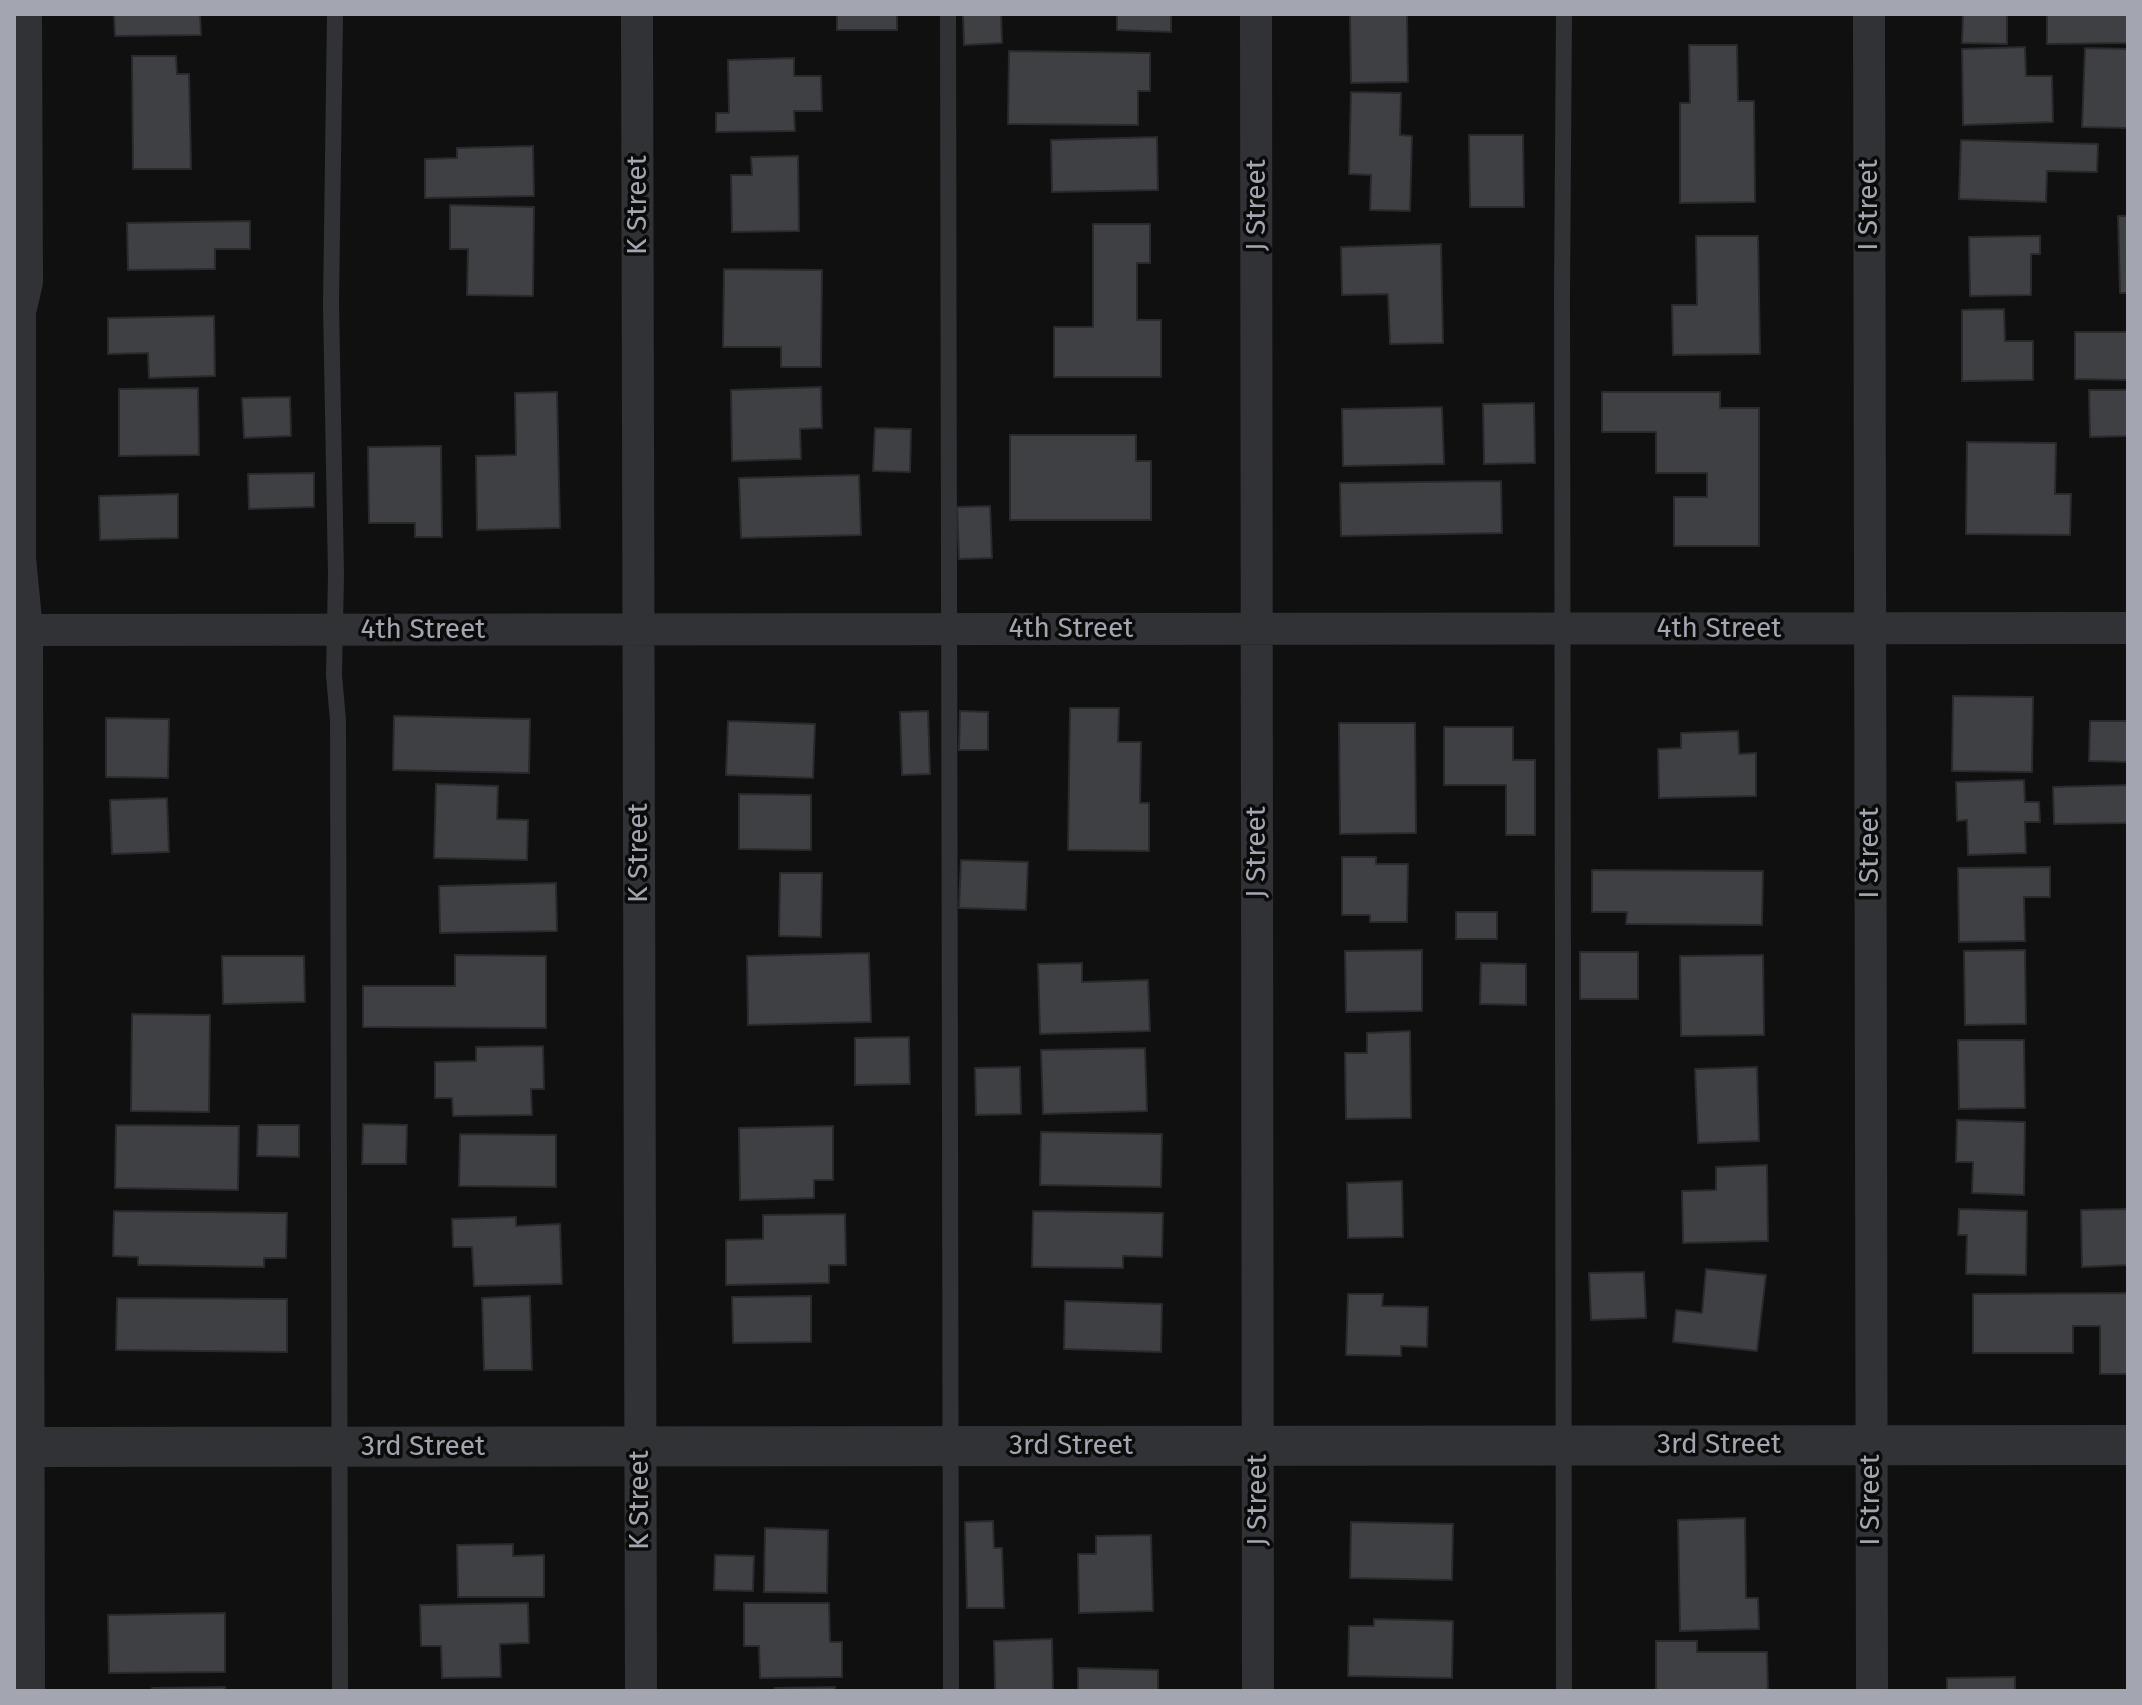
<!DOCTYPE html>
<html>
<head>
<meta charset="utf-8">
<style>
  body { margin:0 }
  #map { position:relative; width:2142px; height:1705px; overflow:hidden; background:#101011; font-family:"Fira Sans",sans-serif }
  canvas { display:block }
  .frame { position:absolute; inset:0; border:16px solid #a3a6b0; pointer-events:none }
</style>
</head>
<body>
<div id="map">
<canvas width="2142" height="1705"></canvas>
<div class="frame"></div>
</div>
<script>
const ctx = document.querySelector('canvas').getContext('2d');
ctx.lineJoin = 'round';
function paint(path, color) { ctx.fillStyle = color; ctx.fill(path, 'evenodd'); }
const shape = rows => new Path2D(rows.map(r => 'M' + r).join(''));
function stroke(path, color, width, dash) { ctx.strokeStyle = color; ctx.lineWidth = width; ctx.lineCap = dash ? 'butt' : 'round'; ctx.setLineDash(dash || []); ctx.stroke(path); }
function label(font, color, halo, rows, align = 'center') {
  ctx.font = font + ' "Fira Sans",sans-serif'; ctx.lineWidth = 7; ctx.setLineDash([]); ctx.textBaseline = 'middle'; ctx.strokeStyle = halo; ctx.fillStyle = color; for (const [text, x, y, turn = 0] of rows) {
    ctx.save(); ctx.translate(x, y); ctx.rotate((+turn || 0) * Math.PI / 180); ctx.textAlign = isNaN(turn) ? turn : align; if (halo) ctx.strokeText(text, 0, 0); ctx.fillText(text, 0, 0); ctx.restore();
  }
}
const building = shape([
  [114,14,200,14,201,35,115,36,114,14],
  [837,14,897,14,897,30,837,30,837,14],
  [963,14,1001,14,1002,43,964,45,963,14],
  [1117,14,1171,14,1171,32,1117,30,1117,14],
  [1350,14,1407,14,1408,82,1351,83,1350,14],
  [1963,14,2007,14,2007,44,1962,43,1963,14],
  [2047,14,2128,14,2128,43,2047,44,2047,14],
  [1689,45,1737,45,1738,101,1754,101,1755,202,1680,203,1680,103,1690,103,1689,45],
  [2025,47,2026,76,2052,76,2053,122,1963,125,1962,49,2025,47],
  [2085,48,2128,49,2128,128,2082,127,2085,48],
  [1009,51,1150,53,1150,91,1138,91,1138,125,1008,124,1009,51],
  [132,56,176,56,177,74,189,74,191,169,133,169,132,56],
  [794,58,794,76,821,76,822,111,794,111,795,131,716,132,716,113,729,113,728,60,794,58],
  [1351,92,1401,93,1400,135,1412,136,1410,211,1370,210,1371,175,1349,174,1351,92],
  [1469,135,1523,135,1524,207,1470,207,1469,135],
  [1157,137,1158,190,1052,192,1051,140,1157,137],
  [1961,140,2098,144,2097,172,2047,171,2046,202,1959,199,1961,140],
  [533,146,534,196,425,198,425,159,457,158,457,148,533,146],
  [798,156,799,231,732,232,731,175,752,175,751,157,798,156],
  [450,205,534,207,533,296,467,295,468,249,450,249,450,205],
  [2118,216,2128,216,2128,293,2120,293,2118,216],
  [250,221,250,249,215,249,215,269,128,270,127,223,250,221],
  [1093,224,1150,224,1150,263,1137,263,1137,320,1161,320,1161,377,1054,377,1054,327,1093,327,1093,224],
  [1696,236,1758,236,1760,354,1673,355,1672,305,1697,305,1696,236],
  [2040,236,2040,254,2031,254,2031,295,1970,296,1969,237,2040,236],
  [1441,244,1443,343,1390,344,1388,294,1342,295,1341,247,1441,244],
  [724,269,822,270,821,367,781,367,781,347,723,347,724,269],
  [2004,309,2005,341,2033,341,2033,380,1962,381,1962,310,2004,309],
  [214,316,215,376,149,378,148,353,108,354,108,318,214,316],
  [2075,332,2128,332,2128,380,2075,379,2075,332],
  [821,387,822,428,800,429,801,459,732,461,731,390,821,387],
  [198,388,199,455,119,456,119,389,198,388],
  [2089,390,2128,390,2128,436,2090,437,2089,390],
  [557,392,560,528,477,530,476,456,516,455,515,393,557,392],
  [1602,392,1720,392,1720,408,1759,408,1759,546,1674,546,1674,497,1707,497,1707,473,1656,473,1656,432,1602,432,1602,392],
  [290,397,291,436,244,438,242,398,290,397],
  [1534,403,1535,463,1484,464,1483,404,1534,403],
  [1442,407,1444,464,1343,466,1342,409,1442,407],
  [875,428,911,429,910,472,873,471,875,428],
  [1010,435,1136,435,1136,461,1151,461,1151,520,1010,520,1010,435],
  [1967,442,2056,443,2055,494,2071,494,2070,535,1966,534,1967,442],
  [441,446,442,537,415,537,415,523,369,523,368,447,441,446],
  [314,473,314,507,249,509,248,474,314,473],
  [859,475,861,535,741,538,739,478,859,475],
  [1501,481,1502,533,1341,536,1340,483,1501,481],
  [178,494,178,538,100,540,99,496,178,494],
  [990,506,992,558,959,559,957,507,990,506],
  [1953,696,2033,697,2032,772,1952,771,1953,696],
  [1070,708,1119,708,1118,742,1141,742,1140,803,1149,803,1149,851,1068,850,1070,708],
  [928,711,930,774,902,775,900,712,928,711],
  [960,711,988,712,988,750,959,750,960,711],
  [394,716,530,719,529,773,393,770,394,716],
  [106,718,169,719,168,778,106,777,106,718],
  [728,721,815,724,813,778,726,775,728,721],
  [2090,721,2128,721,2128,762,2089,761,2090,721],
  [1339,723,1415,723,1416,833,1340,834,1339,723],
  [1444,727,1513,727,1513,760,1535,760,1535,835,1506,835,1506,785,1444,785,1444,727],
  [1738,731,1739,754,1756,753,1756,796,1659,798,1658,749,1681,748,1681,733,1738,731],
  [2024,780,2025,802,2039,802,2040,822,2025,822,2026,853,1968,855,1967,820,1957,821,1956,782,2024,780],
  [436,784,498,786,497,819,528,820,527,860,434,858,436,784],
  [2128,785,2128,823,2054,824,2053,787,2128,785],
  [739,794,811,795,811,850,739,849,739,794],
  [167,798,169,852,112,854,110,800,167,798],
  [1342,857,1376,857,1376,864,1408,864,1407,922,1370,922,1370,915,1342,915,1342,857],
  [961,860,1028,862,1026,910,959,908,961,860],
  [2050,867,2050,897,2024,897,2025,941,1959,942,1958,868,2050,867],
  [1592,870,1763,871,1762,925,1626,924,1627,912,1592,912,1592,870],
  [780,873,822,873,821,937,779,936,780,873],
  [556,883,557,931,440,933,439,886,556,883],
  [1456,912,1497,912,1497,939,1456,939,1456,912],
  [1422,950,1422,1011,1346,1012,1345,951,1422,950],
  [2025,950,2026,1024,1965,1025,1964,951,2025,950],
  [1580,952,1638,952,1638,999,1580,999,1580,952],
  [869,953,871,1022,748,1025,747,956,869,953],
  [455,955,546,956,546,1028,363,1027,363,986,455,986,455,955],
  [1763,955,1764,1035,1681,1036,1680,956,1763,955],
  [222,956,304,956,305,1002,223,1004,222,956],
  [1082,963,1082,982,1148,980,1150,1031,1040,1034,1038,964,1082,963],
  [1481,963,1526,964,1526,1005,1480,1004,1481,963],
  [132,1014,210,1015,209,1112,131,1111,132,1014],
  [1410,1031,1411,1118,1346,1119,1345,1053,1367,1053,1367,1033,1410,1031],
  [909,1037,910,1084,855,1085,855,1038,909,1037],
  [1958,1040,2024,1040,2025,1108,1959,1109,1958,1040],
  [543,1046,544,1089,531,1089,532,1115,453,1116,452,1098,435,1098,435,1062,476,1061,476,1047,543,1046],
  [1145,1048,1147,1111,1043,1114,1041,1050,1145,1048],
  [1020,1067,1021,1114,976,1115,975,1068,1020,1067],
  [1757,1067,1759,1141,1698,1143,1695,1069,1757,1067],
  [1957,1120,2025,1122,2024,1195,1972,1193,1973,1162,1956,1162,1957,1120],
  [363,1124,407,1125,406,1164,362,1164,363,1124],
  [116,1125,239,1126,238,1190,115,1188,116,1125],
  [258,1125,299,1125,299,1157,257,1156,258,1125],
  [833,1126,833,1180,814,1180,814,1198,740,1200,739,1128,833,1126],
  [1041,1132,1162,1134,1161,1187,1040,1185,1041,1132],
  [460,1134,556,1135,556,1187,459,1186,460,1134],
  [1767,1165,1768,1241,1683,1243,1682,1191,1716,1190,1716,1167,1767,1165],
  [1402,1181,1403,1237,1348,1238,1347,1183,1402,1181],
  [1959,1209,2027,1211,2026,1275,1966,1274,1967,1235,1958,1235,1959,1209],
  [2128,1209,2128,1265,2082,1267,2081,1210,2128,1209],
  [114,1211,287,1213,286,1258,264,1258,264,1267,138,1265,138,1257,113,1256,114,1211],
  [1033,1211,1163,1213,1162,1257,1123,1256,1123,1268,1032,1267,1033,1211],
  [845,1214,846,1265,829,1265,829,1283,726,1285,726,1240,763,1239,763,1215,845,1214],
  [516,1217,516,1226,560,1224,562,1284,474,1286,472,1247,453,1247,452,1219,516,1217],
  [1706,1269,1766,1275,1757,1351,1673,1342,1676,1310,1702,1313,1706,1269],
  [1644,1272,1646,1318,1591,1320,1589,1273,1644,1272],
  [2128,1293,2128,1374,2100,1374,2100,1326,2073,1326,2073,1353,1973,1353,1973,1294,2128,1293],
  [1348,1294,1383,1294,1382,1306,1428,1307,1427,1347,1401,1346,1401,1356,1346,1355,1348,1294],
  [530,1296,532,1370,484,1370,482,1298,530,1296],
  [811,1296,811,1342,733,1343,732,1297,811,1296],
  [117,1298,287,1299,287,1352,116,1350,117,1298],
  [1065,1301,1162,1304,1161,1352,1064,1349,1065,1301],
  [1745,1518,1746,1598,1758,1598,1759,1629,1680,1631,1678,1520,1745,1518],
  [993,1521,994,1548,1002,1548,1004,1608,967,1608,965,1522,993,1521],
  [1351,1522,1453,1524,1452,1580,1350,1578,1351,1522],
  [765,1528,828,1530,827,1593,764,1592,765,1528],
  [1151,1535,1153,1611,1079,1613,1078,1554,1096,1554,1096,1536,1151,1535],
  [513,1544,513,1556,544,1555,544,1597,458,1597,457,1545,513,1544],
  [715,1555,754,1556,753,1591,714,1590,715,1555],
  [528,1603,529,1643,500,1644,501,1677,442,1678,441,1646,421,1646,420,1605,528,1603],
  [744,1603,829,1603,830,1642,842,1642,842,1677,760,1678,759,1646,744,1646,744,1603],
  [225,1613,225,1672,109,1673,108,1615,225,1613],
  [1374,1619,1453,1621,1452,1678,1348,1676,1349,1626,1374,1626,1374,1619],
  [1052,1639,1053,1691,995,1691,994,1641,1052,1639],
  [1656,1641,1697,1641,1697,1652,1767,1652,1768,1691,1656,1691,1656,1641],
  [1078,1668,1158,1670,1158,1691,1078,1691,1078,1668],
  [2015,1677,2015,1691,1947,1691,1947,1678,2015,1677],
  [225,1687,225,1691,152,1691,152,1688,225,1687],
  [835,1687,835,1691,775,1691,775,1688,835,1687]
]);
paint(building, '#3f4044');
stroke(building, '#2a2a2d', 2);
stroke(shape([
  [335,14,331,304,336,575,334,675,338,721,340,1691],
  [948,14,951,1691],
  [1564,14,1562,294,1564,1691]
]), '#313235', 16);
stroke(shape([
  [26,14,27,282,20,312,20,558,27,630,29,1691],
  [637,14,641,1691],
  [1256,14,1258,1691],
  [1869,14,1872,1691],
  [14,630,2128,628]
]), '#313235', 32);
stroke(shape([
  [14,1447,2128,1445]
]), '#313235', 40);
label('28px', '#a3a6b0', '#0b0b0c', [
  ["K Street",638,205,-90],
  ["J Street",1257,205,-90],
  ["I Street",1869,205,-90],
  ["4th Street",1071,629],
  ["4th Street",1719,629],
  ["4th Street",423,630],
  ["J Street",1257,852,-90],
  ["K Street",639,853,-90],
  ["I Street",1870,853,-90],
  ["3rd Street",1719,1445],
  ["3rd Street",1071,1446],
  ["3rd Street",423,1447],
  ["K Street",640,1500,-90],
  ["J Street",1258,1500,-90],
  ["I Street",1871,1500,-90]
]);
</script>
</body>
</html>
